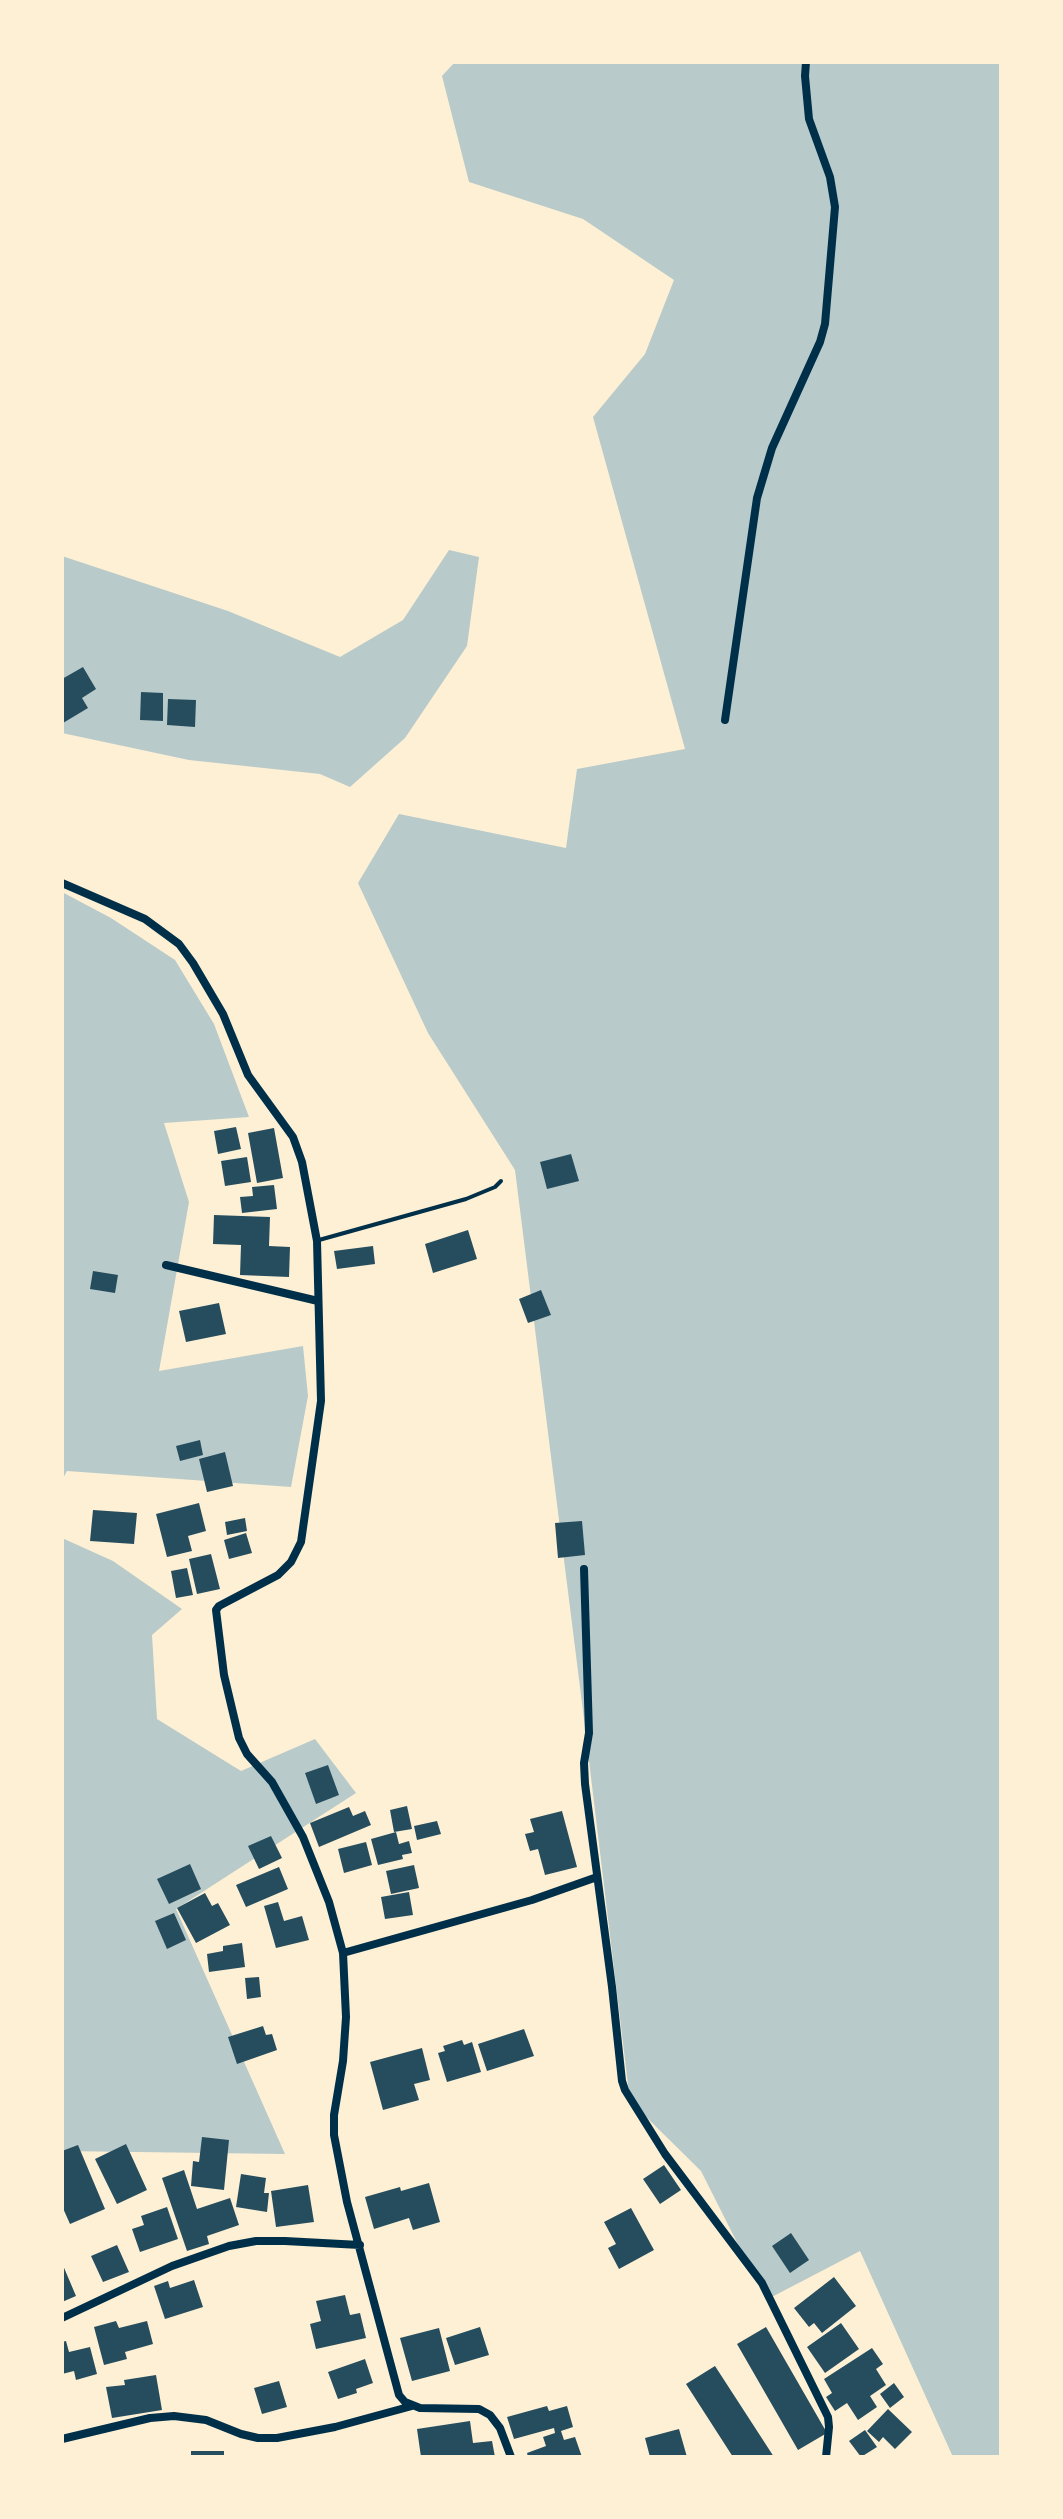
<!DOCTYPE html>
<html>
<head>
<meta charset="utf-8">
<style>
  body { margin:0 }
  #map { position:relative; width:1063px; height:2519px; overflow:hidden; background:#fdf0d5; font-family:Rubik,sans-serif }
  canvas { display:block }
  .frame { position:absolute; inset:0; border:64px solid #fdf0d5; pointer-events:none }
</style>
</head>
<body>
<div id="map">
<canvas width="1063" height="2519"></canvas>
<div class="frame"></div>
</div>
<script>
const ctx = document.querySelector('canvas').getContext('2d');
ctx.lineJoin = 'round';
function paint(path, color) { ctx.fillStyle = color; ctx.fill(path, 'evenodd'); }
const shape = rows => new Path2D(rows.map(r => 'M' + r).join(''));
function stroke(path, color, width, dash) { ctx.strokeStyle = color; ctx.lineWidth = width; ctx.lineCap = dash ? 'butt' : 'round'; ctx.setLineDash(dash || []); ctx.stroke(path); }
paint(shape([
  [455,62,1001,62,1001,2457,953,2457,860,2251,766,2300,701,2171,630,2101,583,1711,515,1170,428,1033,358,883,399,814,566,848,577,769,685,749,593,417,645,354,674,280,583,219,469,182,442,76],
  [449,550,479,557,467,646,405,738,350,787,320,774,189,760,62,733,62,556,228,611,340,657,403,620],
  [62,892,111,918,175,960,214,1024,249,1117,164,1123,189,1202,159,1371,303,1346,308,1396,291,1487,67,1471,62,1480],
  [62,1538,113,1561,182,1609,152,1635,157,1719,241,1771,315,1739,356,1793,176,1909,285,2154,62,2151]
]), '#b9caca');
paint(shape([
  [83,667,96,689,82,698,88,708,63,723,62,679],
  [141,692,163,693,163,721,140,720],
  [168,699,196,700,195,727,167,725],
  [236,1127,241,1149,218,1154,214,1131],
  [274,1128,283,1178,257,1183,248,1133],
  [571,1154,579,1181,547,1189,540,1162],
  [247,1157,251,1182,225,1186,221,1161],
  [274,1185,277,1209,242,1213,240,1197,253,1196,252,1187],
  [214,1215,270,1217,269,1246,290,1247,289,1277,240,1275,241,1245,213,1244],
  [468,1230,477,1259,433,1273,425,1244],
  [373,1246,375,1264,337,1269,334,1251],
  [93,1271,118,1275,115,1293,90,1289],
  [541,1290,551,1315,528,1323,519,1299],
  [219,1303,226,1334,186,1342,179,1311],
  [200,1440,203,1455,180,1461,176,1446],
  [225,1452,233,1486,207,1492,199,1459],
  [199,1503,206,1531,188,1536,192,1551,167,1557,156,1514],
  [93,1510,137,1513,134,1544,90,1541],
  [245,1518,247,1531,227,1535,225,1522],
  [582,1521,585,1555,558,1558,555,1523],
  [246,1533,252,1553,229,1559,224,1540],
  [211,1554,220,1589,197,1594,189,1559],
  [187,1568,193,1595,176,1598,171,1571],
  [328,1765,339,1795,316,1804,305,1773],
  [407,1806,412,1829,394,1832,390,1810],
  [349,1807,353,1816,365,1811,371,1825,319,1847,310,1823],
  [562,1811,577,1867,545,1875,538,1849,530,1851,525,1834,534,1832,530,1819],
  [437,1821,441,1834,417,1840,414,1826],
  [396,1832,399,1844,409,1841,412,1853,402,1855,403,1859,378,1865,371,1839],
  [271,1836,282,1858,259,1869,248,1846],
  [366,1842,372,1865,344,1873,338,1849],
  [190,1864,201,1889,169,1904,157,1879],
  [414,1865,419,1888,391,1894,386,1871],
  [279,1867,288,1889,246,1907,236,1885],
  [409,1892,413,1915,385,1919,381,1897],
  [205,1893,212,1906,218,1903,230,1925,196,1943,177,1908],
  [278,1902,284,1921,302,1916,309,1940,276,1948,264,1906],
  [174,1913,186,1940,167,1949,155,1921],
  [242,1943,245,1967,209,1972,207,1954,223,1951,223,1946],
  [259,1977,261,1997,247,1999,245,1978],
  [263,2026,266,2035,272,2034,277,2050,237,2064,228,2037],
  [524,2029,534,2056,487,2071,478,2044],
  [462,2040,464,2045,472,2042,481,2072,447,2082,438,2053,445,2051,443,2046],
  [422,2048,430,2080,414,2084,419,2100,383,2110,370,2062],
  [202,2137,229,2140,224,2190,191,2186,193,2161,199,2162],
  [126,2144,147,2190,117,2204,95,2159],
  [78,2145,105,2209,70,2224,62,2206,62,2151],
  [664,2165,681,2190,660,2204,643,2179],
  [184,2170,197,2209,230,2198,239,2225,207,2236,209,2244,187,2251,162,2178],
  [241,2174,266,2178,264,2193,269,2193,267,2212,236,2207],
  [429,2183,440,2222,413,2230,409,2218,374,2229,365,2197,400,2187,401,2191],
  [308,2185,314,2222,276,2227,271,2191],
  [167,2207,178,2239,140,2252,132,2229,144,2225,141,2216],
  [631,2208,654,2250,619,2269,608,2248,616,2244,604,2222],
  [791,2233,809,2260,790,2273,772,2246],
  [117,2245,129,2272,103,2282,91,2256],
  [62,2263,76,2296,62,2302],
  [834,2277,856,2306,822,2333,814,2323,809,2327,794,2308],
  [194,2280,203,2307,165,2319,154,2286,168,2281,170,2288],
  [345,2295,350,2315,360,2313,366,2338,316,2349,310,2324,321,2321,316,2301],
  [116,2321,119,2328,147,2321,153,2344,125,2352,127,2359,104,2365,94,2327],
  [841,2323,859,2349,825,2373,807,2347],
  [480,2327,489,2355,455,2365,446,2338],
  [766,2327,827,2433,798,2450,737,2344],
  [439,2328,450,2371,412,2381,400,2338],
  [66,2341,69,2352,90,2347,97,2374,76,2380,74,2371,62,2374,62,2342],
  [872,2348,883,2364,876,2369,886,2385,870,2396,877,2407,858,2420,847,2403,835,2411,826,2397,832,2393,824,2379],
  [365,2359,373,2383,356,2389,357,2393,338,2399,328,2372],
  [715,2366,774,2457,733,2457,686,2384],
  [156,2375,162,2410,112,2418,106,2387,125,2385,124,2380],
  [279,2381,287,2407,262,2414,254,2388],
  [894,2383,904,2397,890,2408,880,2394],
  [547,2406,549,2411,567,2406,573,2427,561,2431,564,2440,575,2437,582,2457,528,2457,527,2453,546,2446,543,2437,555,2433,554,2428,514,2439,507,2417],
  [888,2409,912,2432,895,2449,883,2437,879,2442,867,2431],
  [470,2421,473,2443,492,2441,495,2457,421,2457,417,2429],
  [679,2429,687,2457,650,2457,645,2438],
  [865,2430,877,2447,861,2457,849,2441],
  [191,2451,224,2451,224,2457,191,2457]
]), '#264d5e');
stroke(shape([
  [319,1240,466,1199,495,1187,501,1181]
]), '#003049', 4);
stroke(shape([
  [725,720,757,498,772,448,820,342,825,324,835,207,830,177,809,119,805,76,806,62],
  [62,883,145,919,179,944,193,963,223,1014,248,1075,293,1137,302,1162,317,1241,321,1401,301,1542,291,1562,278,1575,219,1606,216,1610,224,1675,239,1738,247,1754,272,1782,303,1837,329,1902,343,1953,346,2017,343,2061,334,2115,334,2135,347,2202,399,2395,405,2402,420,2408,479,2409,490,2415,500,2428,511,2457],
  [166,1265,318,1301],
  [584,1569,589,1733,584,1763,585,1784,612,1987,622,2081,625,2090,665,2154,762,2283,828,2417,829,2427,826,2457],
  [343,1953,532,1900,597,1877],
  [62,2318,172,2266,229,2246,256,2241,285,2241,360,2245],
  [62,2439,150,2418,174,2416,206,2420,241,2434,258,2438,277,2438,335,2427,412,2406]
]), '#003049', 8);
</script>
</body>
</html>
